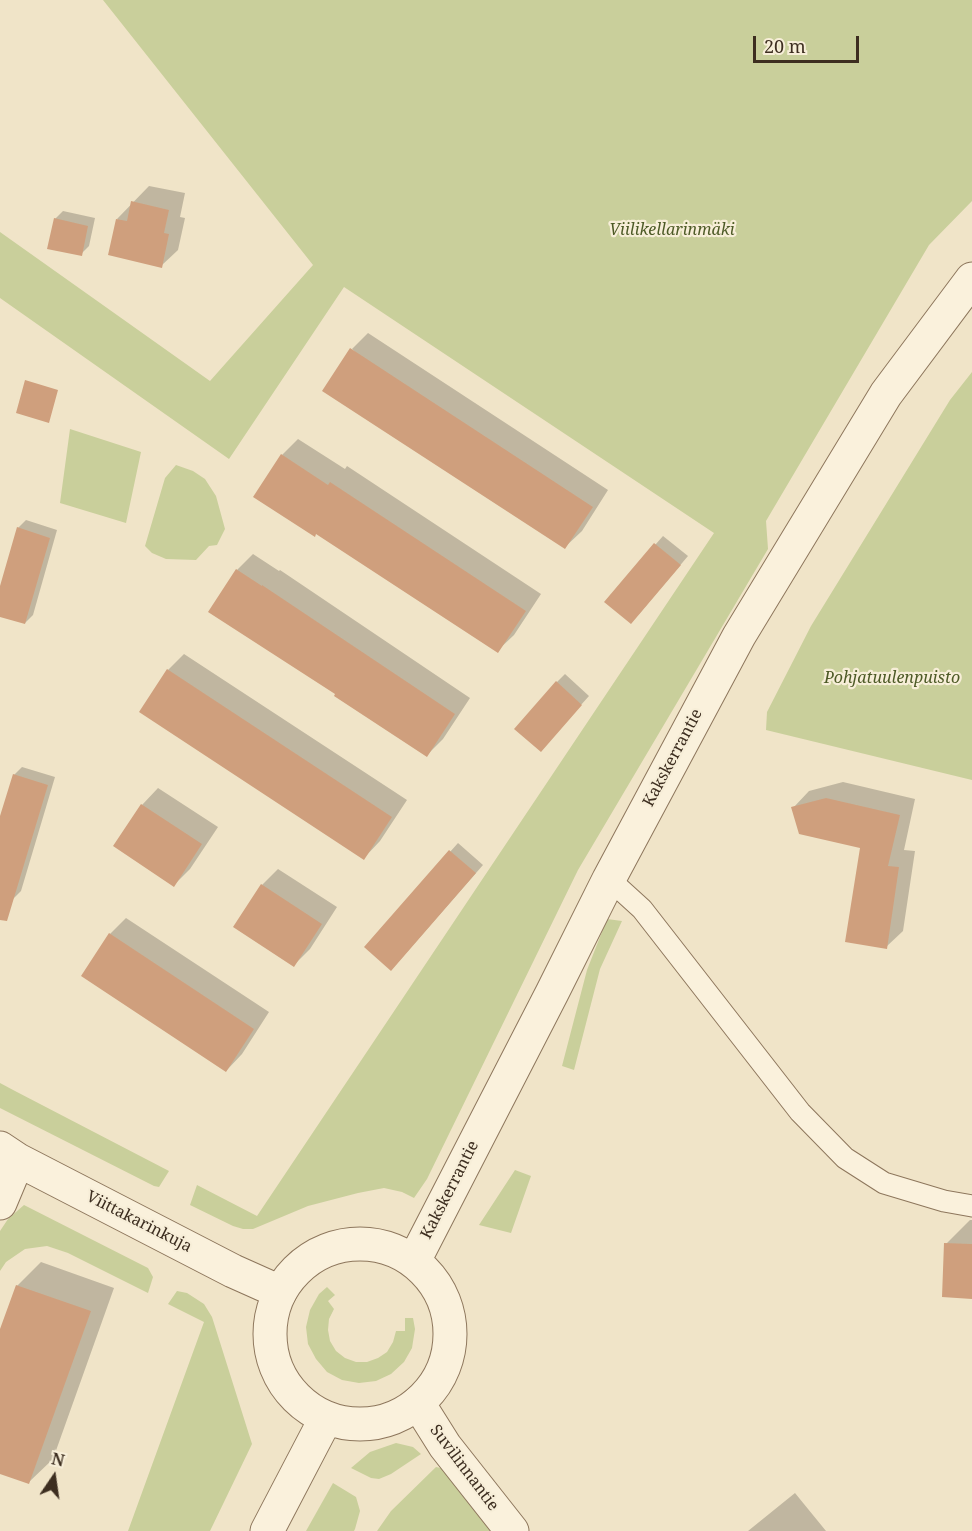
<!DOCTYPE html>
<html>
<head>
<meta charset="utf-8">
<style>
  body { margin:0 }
  #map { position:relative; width:972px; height:1531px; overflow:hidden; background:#f0e4c8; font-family:"Noto Serif",serif }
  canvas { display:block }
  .north { position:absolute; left:24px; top:1447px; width:60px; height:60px; -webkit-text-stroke:4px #f7eed8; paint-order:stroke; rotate:13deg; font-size:16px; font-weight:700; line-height:24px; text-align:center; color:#3d2e20 }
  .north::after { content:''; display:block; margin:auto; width:21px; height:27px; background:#3d2e20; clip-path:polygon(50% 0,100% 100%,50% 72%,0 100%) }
  .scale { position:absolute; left:753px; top:36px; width:106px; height:27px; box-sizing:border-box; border:3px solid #3d2e20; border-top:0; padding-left:8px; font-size:18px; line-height:21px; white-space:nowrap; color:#3d2e20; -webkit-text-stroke:4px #f7eed8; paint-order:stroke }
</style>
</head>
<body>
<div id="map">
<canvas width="972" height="1531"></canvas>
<div class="north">N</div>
<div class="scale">20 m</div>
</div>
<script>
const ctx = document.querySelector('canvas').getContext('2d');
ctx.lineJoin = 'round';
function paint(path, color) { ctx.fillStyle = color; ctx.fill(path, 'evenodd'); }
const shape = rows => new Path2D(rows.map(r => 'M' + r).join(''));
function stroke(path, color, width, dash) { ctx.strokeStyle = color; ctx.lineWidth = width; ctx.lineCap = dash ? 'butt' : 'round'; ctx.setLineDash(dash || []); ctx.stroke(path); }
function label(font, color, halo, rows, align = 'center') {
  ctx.font = font + ' "Noto Serif",serif'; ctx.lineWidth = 4.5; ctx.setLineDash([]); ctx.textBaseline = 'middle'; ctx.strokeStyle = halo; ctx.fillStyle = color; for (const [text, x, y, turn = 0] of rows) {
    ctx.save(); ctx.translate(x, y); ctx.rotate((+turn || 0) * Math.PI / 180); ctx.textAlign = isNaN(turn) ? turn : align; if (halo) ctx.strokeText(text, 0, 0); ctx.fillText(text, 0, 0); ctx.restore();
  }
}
paint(shape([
  [103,0,972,0,972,201,929,245,766,521,768,549,578,870,427,1179,414,1198,402,1192,384,1188,358,1193,308,1206,253,1229,243,1229,233,1226,190,1205,197,1185,257,1216,714,533,344,287,229,459,0,298,0,232,210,381,313,265],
  [972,372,972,780,766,730,767,712,811,626,950,400],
  [70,429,141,452,126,523,60,503],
  [176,465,193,471,205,479,216,496,225,529,217,545,209,546,196,560,166,559,152,553,145,546,165,478],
  [607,919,622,921,600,969,574,1070,562,1066,587,970],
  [0,1083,15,1091,169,1171,159,1187,154,1186,0,1108],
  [515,1170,531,1176,511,1233,479,1225],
  [24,1205,148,1268,153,1277,148,1293,68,1253,47,1246,25,1249,6,1262,0,1271,0,1231,8,1219],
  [327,1287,335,1295,328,1301,334,1309,329,1319,328,1330,330,1341,336,1351,345,1358,356,1362,367,1362,378,1358,387,1352,393,1342,396,1331,405,1331,405,1318,413,1318,415,1329,412,1348,404,1362,391,1374,376,1381,359,1383,342,1380,327,1372,316,1359,308,1344,306,1327,310,1310,319,1294],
  [177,1291,187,1293,204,1304,212,1317,252,1444,210,1531,128,1531,204,1322,168,1304],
  [396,1443,413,1447,421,1454,391,1474,379,1479,371,1478,351,1468,370,1452],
  [436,1467,441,1468,490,1531,377,1531,391,1511],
  [333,1483,356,1497,360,1511,355,1529,354,1531,306,1531]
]), '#c9cf9b');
paint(shape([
  [149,186,185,193,180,217,185,218,178,250,161,266,117,219],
  [63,211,95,218,89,246,81,254,55,219],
  [368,333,608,490,582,531,565,547,352,349],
  [298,439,345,469,347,466,541,594,514,635,497,651,282,455],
  [26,520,57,530,33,615,25,623,0,616,0,592,18,528],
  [663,536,688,556,639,614,606,601],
  [253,554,279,571,280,570,470,698,443,739,427,755,337,694,237,570],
  [184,654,407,800,380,841,364,858,168,670],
  [565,674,589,696,548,742,557,682],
  [22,767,55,777,21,891,13,899,0,895,0,821,14,775],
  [843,782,915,799,904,850,915,851,903,931,886,947,861,847,793,808,809,791],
  [158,788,218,827,190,869,174,885,142,805],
  [458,843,483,865,399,961,366,946],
  [278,869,337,907,310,949,294,965,262,885],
  [126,918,269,1012,242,1054,226,1071,110,934],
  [970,1220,972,1220,972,1297,946,1244],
  [41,1262,114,1288,53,1459,29,1482,0,1472,0,1333,17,1286],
  [795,1493,826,1531,748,1531]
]), '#0003');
paint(shape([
  [131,201,169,210,164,233,169,234,162,268,108,255,116,219,127,221],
  [54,218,88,226,82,256,47,249],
  [350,348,593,507,565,549,322,391],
  [25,380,58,390,49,423,16,413],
  [281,454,328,485,330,482,526,611,498,653,316,534,315,537,253,497],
  [17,527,50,538,25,624,0,617,0,586],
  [654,543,681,565,631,624,604,602],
  [236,569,262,586,262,585,455,714,427,757,334,696,335,694,208,612],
  [167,669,392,817,364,860,139,712],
  [556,681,582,705,541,752,514,729],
  [13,774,48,785,7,921,0,920,0,816],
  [826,798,900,815,888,866,899,867,887,949,845,942,860,848,799,834,791,807],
  [141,804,202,844,174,887,113,846],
  [449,850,476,873,391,971,364,947],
  [261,884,322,924,294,967,233,927],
  [109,933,254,1029,226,1072,81,976],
  [944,1243,972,1244,972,1299,942,1297],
  [16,1285,91,1311,29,1484,0,1474,0,1329]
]), '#cf9f7d');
const service = shape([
  [609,879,642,909,800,1112,845,1158,884,1183,944,1201,972,1206]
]);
const minor = shape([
  [0,1148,18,1160,233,1271,280,1292],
  [0,1203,18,1160],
  [418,1403,445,1446,512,1531]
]);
const tertiary = shape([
  '270 1334a90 90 0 1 1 180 0a90 90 0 1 1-180 0Z',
  [414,1261,552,993,609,879,739,636,886,394,972,279],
  [267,1531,326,1418]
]);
stroke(service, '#8d765c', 23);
stroke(minor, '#8d765c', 35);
stroke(tertiary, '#8d765c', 35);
stroke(service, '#faf1dc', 21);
stroke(minor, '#faf1dc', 33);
stroke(tertiary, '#faf1dc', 33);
label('italic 16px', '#4d5a26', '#f7eed8', [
  ["Viilikellarinmäki",672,230],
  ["Pohjatuulenpuisto",892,678]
]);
label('16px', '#3d2e20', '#f7eed8', [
  ["Kakskerrantie",673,758,-62],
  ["Kakskerrantie",450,1190,-63],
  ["Viittakarinkuja",139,1222,27],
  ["Suvilinnantie",464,1468,53]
]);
</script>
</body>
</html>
